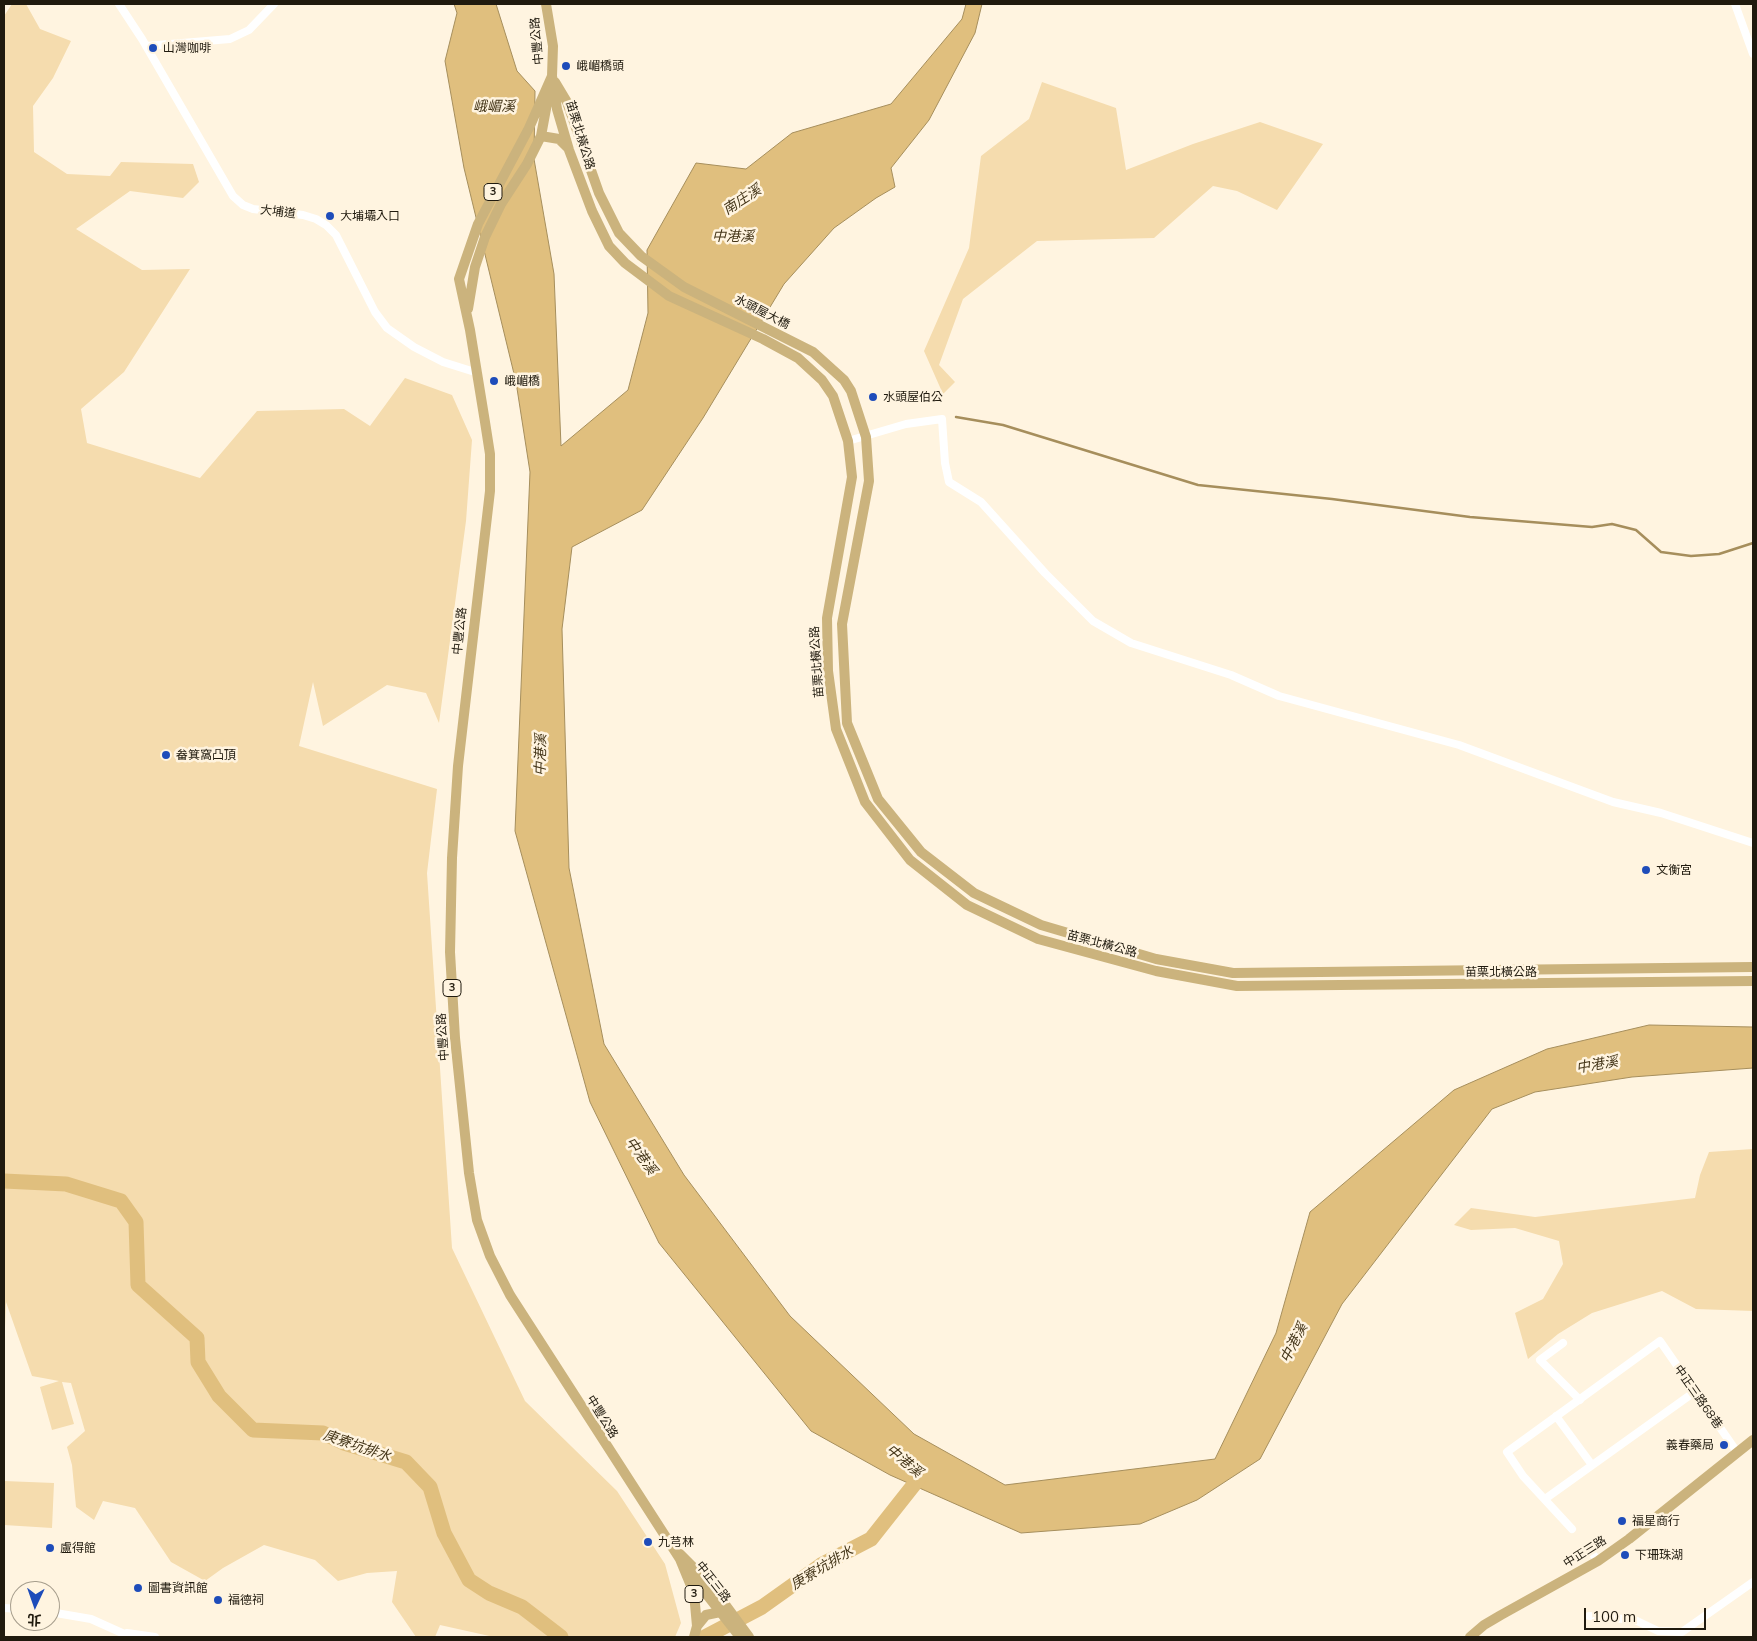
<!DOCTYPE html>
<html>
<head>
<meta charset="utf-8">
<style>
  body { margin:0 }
  #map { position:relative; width:1757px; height:1641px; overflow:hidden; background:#fff4e0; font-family:Mulish,"Noto Sans TC",sans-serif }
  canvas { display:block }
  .frame { position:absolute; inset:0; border:5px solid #201a0e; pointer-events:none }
  .north { position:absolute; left:10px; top:1581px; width:50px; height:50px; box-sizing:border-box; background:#fff4e0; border:1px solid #a69d8c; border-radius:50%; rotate:183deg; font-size:14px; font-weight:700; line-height:20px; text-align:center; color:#201a0e }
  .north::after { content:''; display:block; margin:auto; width:18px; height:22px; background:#1e4cba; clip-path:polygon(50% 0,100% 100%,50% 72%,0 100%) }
  .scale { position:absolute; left:1584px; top:1608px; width:122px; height:22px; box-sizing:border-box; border:2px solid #201a0e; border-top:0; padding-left:6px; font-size:15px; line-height:18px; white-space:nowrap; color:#201a0e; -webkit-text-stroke:4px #fff4e0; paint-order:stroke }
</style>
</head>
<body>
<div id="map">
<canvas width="1757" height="1641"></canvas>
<div class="frame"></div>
<div class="north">北</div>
<div class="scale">100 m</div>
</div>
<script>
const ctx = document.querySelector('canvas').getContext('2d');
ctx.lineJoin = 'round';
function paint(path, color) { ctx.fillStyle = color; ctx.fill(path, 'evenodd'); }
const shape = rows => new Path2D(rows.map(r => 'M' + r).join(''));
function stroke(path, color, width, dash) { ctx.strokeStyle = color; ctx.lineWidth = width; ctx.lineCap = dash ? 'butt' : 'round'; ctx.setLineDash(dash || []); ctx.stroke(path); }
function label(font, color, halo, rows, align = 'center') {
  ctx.font = font + ' Mulish,"Noto Sans TC",sans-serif'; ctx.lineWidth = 5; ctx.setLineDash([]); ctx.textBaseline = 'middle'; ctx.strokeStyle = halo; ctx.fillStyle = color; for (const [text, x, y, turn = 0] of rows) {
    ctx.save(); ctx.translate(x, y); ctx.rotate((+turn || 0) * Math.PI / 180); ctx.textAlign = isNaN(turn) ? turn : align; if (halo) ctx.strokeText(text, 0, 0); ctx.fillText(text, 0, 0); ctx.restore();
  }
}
paint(shape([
  [12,4,26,4,40,29,71,41,53,78,33,106,34,152,67,174,110,176,121,162,193,164,199,182,183,198,130,191,76,229,142,270,190,269,124,372,81,409,87,443,200,478,257,411,344,409,370,426,405,378,452,395,472,440,466,521,439,723,426,693,387,685,323,726,313,682,299,746,437,789,427,873,452,1248,525,1401,617,1491,665,1564,681,1623,675,1637,494,1637,440,1625,435,1637,416,1637,392,1602,397,1571,367,1573,338,1581,315,1560,264,1545,223,1568,205,1581,171,1562,135,1508,103,1501,94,1520,76,1507,72,1465,67,1447,85,1431,71,1383,62,1382,74,1424,52,1430,40,1387,59,1381,32,1376,6,1302,4,1353,4,16],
  [1042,82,1116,108,1126,170,1193,144,1260,122,1323,144,1277,210,1237,191,1213,186,1154,238,1037,241,963,299,939,365,955,382,943,394,924,351,969,248,981,156,1029,119],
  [1753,1149,1753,1311,1696,1309,1662,1291,1592,1313,1558,1334,1528,1359,1515,1313,1543,1299,1563,1264,1559,1241,1515,1228,1471,1230,1454,1225,1471,1208,1535,1217,1695,1198,1700,1175,1709,1152],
  [4,1481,54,1483,52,1528,4,1525]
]), '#f5dcae');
const water = shape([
  [454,4,496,4,517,71,535,91,534,159,554,274,561,446,628,390,648,313,647,250,696,163,746,169,792,133,891,104,962,19,966,4,982,4,975,33,929,120,891,168,895,187,876,198,834,228,784,284,703,418,642,510,572,547,562,629,569,868,604,1044,684,1175,790,1316,914,1434,1005,1485,1215,1459,1276,1333,1310,1212,1454,1090,1547,1049,1649,1025,1753,1027,1753,1068,1632,1077,1535,1092,1492,1109,1342,1304,1260,1459,1197,1500,1140,1524,1021,1533,890,1475,811,1431,659,1243,590,1102,515,831,530,472,516,382,464,168,445,61,457,13,454,4]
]);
paint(water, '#e0bf7e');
stroke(water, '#a68e5c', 1);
stroke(shape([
  [956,417,1003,425,1198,485,1332,499,1470,517,1592,527,1612,524,1636,530,1661,552,1691,556,1719,554,1753,543]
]), '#a68e5c', 2.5);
stroke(shape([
  [4,1181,66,1184,121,1201,136,1222,138,1285,197,1338,198,1362,219,1396,253,1430,323,1433,344,1443,406,1462,430,1487,444,1533,469,1580,489,1593,522,1607,561,1637],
  [705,1637,762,1607,821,1565,871,1539,920,1477]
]), '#e0bf7e', 15);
stroke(shape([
  [119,4,142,39,233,196,243,205,253,209,303,215,316,219,326,225,336,235,375,312,387,328,414,347,443,362,478,373],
  [1735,4,1753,54],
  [146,46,230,39,249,30,274,4],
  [848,441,906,424,942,419,945,463,949,482,981,502,1045,573,1093,621,1131,643,1231,675,1279,696,1459,745,1613,802,1661,813,1753,843],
  [1563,1343,1540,1360,1580,1400],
  [1556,1416,1592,1465],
  [1545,1499,1693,1393],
  [1572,1529,1523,1476,1507,1452,1660,1341,1737,1452],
  [1590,1550,1598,1561],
  [4,1608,20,1609],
  [50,1612,91,1619,131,1637],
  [1589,1616,1635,1620,1658,1631,1682,1632,1753,1582],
  [127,1633,155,1637]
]), '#fff', 8);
stroke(shape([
  [552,76,557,109,569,150,592,211,609,246,625,263,669,296,763,339,798,358,822,380,833,396,848,441,852,477,827,618,828,671,836,729,865,802,910,860,967,905,1038,939,1156,971,1237,986,1753,981],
  [552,76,529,128,478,224,459,279,470,330,485,422,490,454,490,491,458,766,452,858,450,952,455,1038,469,1173,477,1220,490,1256,510,1295,680,1559,694,1593,697,1626,694,1637],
  [555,82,567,102,599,193,619,233,641,256,684,287,813,352,844,380,851,391,866,437,869,481,842,624,847,723,878,799,921,852,974,893,1041,925,1156,959,1233,973,1753,967],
  [541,136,559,139,567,147],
  [468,309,475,267,485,237,501,204,527,164,541,136,552,76,553,46,546,4],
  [680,1554,710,1584,749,1637],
  [689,1572,740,1637],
  [697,1626,706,1615,720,1612],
  [1470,1637,1484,1625,1501,1615,1598,1561,1629,1539,1753,1440]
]), '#cbb37d', 10);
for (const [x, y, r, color] of [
  [153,48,5,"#1e4cba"],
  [566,66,5,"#1e4cba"],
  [330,216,5,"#1e4cba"],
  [494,381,5,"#1e4cba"],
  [873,397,5,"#1e4cba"],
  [166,755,5,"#1e4cba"],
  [1646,870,5,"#1e4cba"],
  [1724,1445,5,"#1e4cba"],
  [1622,1521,5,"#1e4cba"],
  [648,1542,5,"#1e4cba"],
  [50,1548,5,"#1e4cba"],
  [1625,1555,5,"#1e4cba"],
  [138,1588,5,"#1e4cba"],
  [218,1600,5,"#1e4cba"]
]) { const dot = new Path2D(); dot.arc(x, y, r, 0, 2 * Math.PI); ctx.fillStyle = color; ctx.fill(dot); stroke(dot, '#fff4e0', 2); }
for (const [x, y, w] of [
  [493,192,18],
  [452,988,18],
  [694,1594,18]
]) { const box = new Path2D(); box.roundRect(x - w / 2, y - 8.5, w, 17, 4); ctx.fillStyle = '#fff4e0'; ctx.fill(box); stroke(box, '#201a0e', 1); }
label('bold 11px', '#201a0e', null, [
  ["3",493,192],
  ["3",452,988],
  ["3",694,1594]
]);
label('12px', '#201a0e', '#fff4e0', [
  ["中豐公路",537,41,-95],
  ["苗栗北橫公路",580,135,73],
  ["大埔道",278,212,7],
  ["水頭屋大橋",762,312,27],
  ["中豐公路",460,631,-84],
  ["苗栗北橫公路",817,662,-94],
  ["苗栗北橫公路",1102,944,15],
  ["苗栗北橫公路",1501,972],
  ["中豐公路",443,1037,-94],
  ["中正三路68巷",1698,1397,55],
  ["中豐公路",602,1417,58],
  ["中正三路",1585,1552,-32],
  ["中正三路",713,1582,52]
]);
label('12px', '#201a0e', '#fff4e0', [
  ["山灣咖啡",163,48],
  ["峨嵋橋頭",576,66],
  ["大埔壩入口",340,216],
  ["峨嵋橋",504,381],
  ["水頭屋伯公",883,397],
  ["畚箕窩凸頂",176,755],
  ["文衡宮",1656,870],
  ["義春藥局",1714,1445,"right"],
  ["福星商行",1632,1521],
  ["九芎林",658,1542],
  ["盧得館",60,1548],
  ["下珊珠湖",1635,1555],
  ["圖書資訊館",148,1588],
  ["福德祠",228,1600]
], 'left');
label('italic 14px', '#443518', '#fff4e0', [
  ["峨嵋溪",494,107],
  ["南庄溪",742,200,-33],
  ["中港溪",733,237],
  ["中港溪",541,755,-89],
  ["中港溪",1597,1065,-10],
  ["中港溪",641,1156,54],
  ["中港溪",1294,1343,-63],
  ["庚寮坑排水",357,1446,19],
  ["中港溪",904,1461,40],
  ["庚寮坑排水",822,1568,-31]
]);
</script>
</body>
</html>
